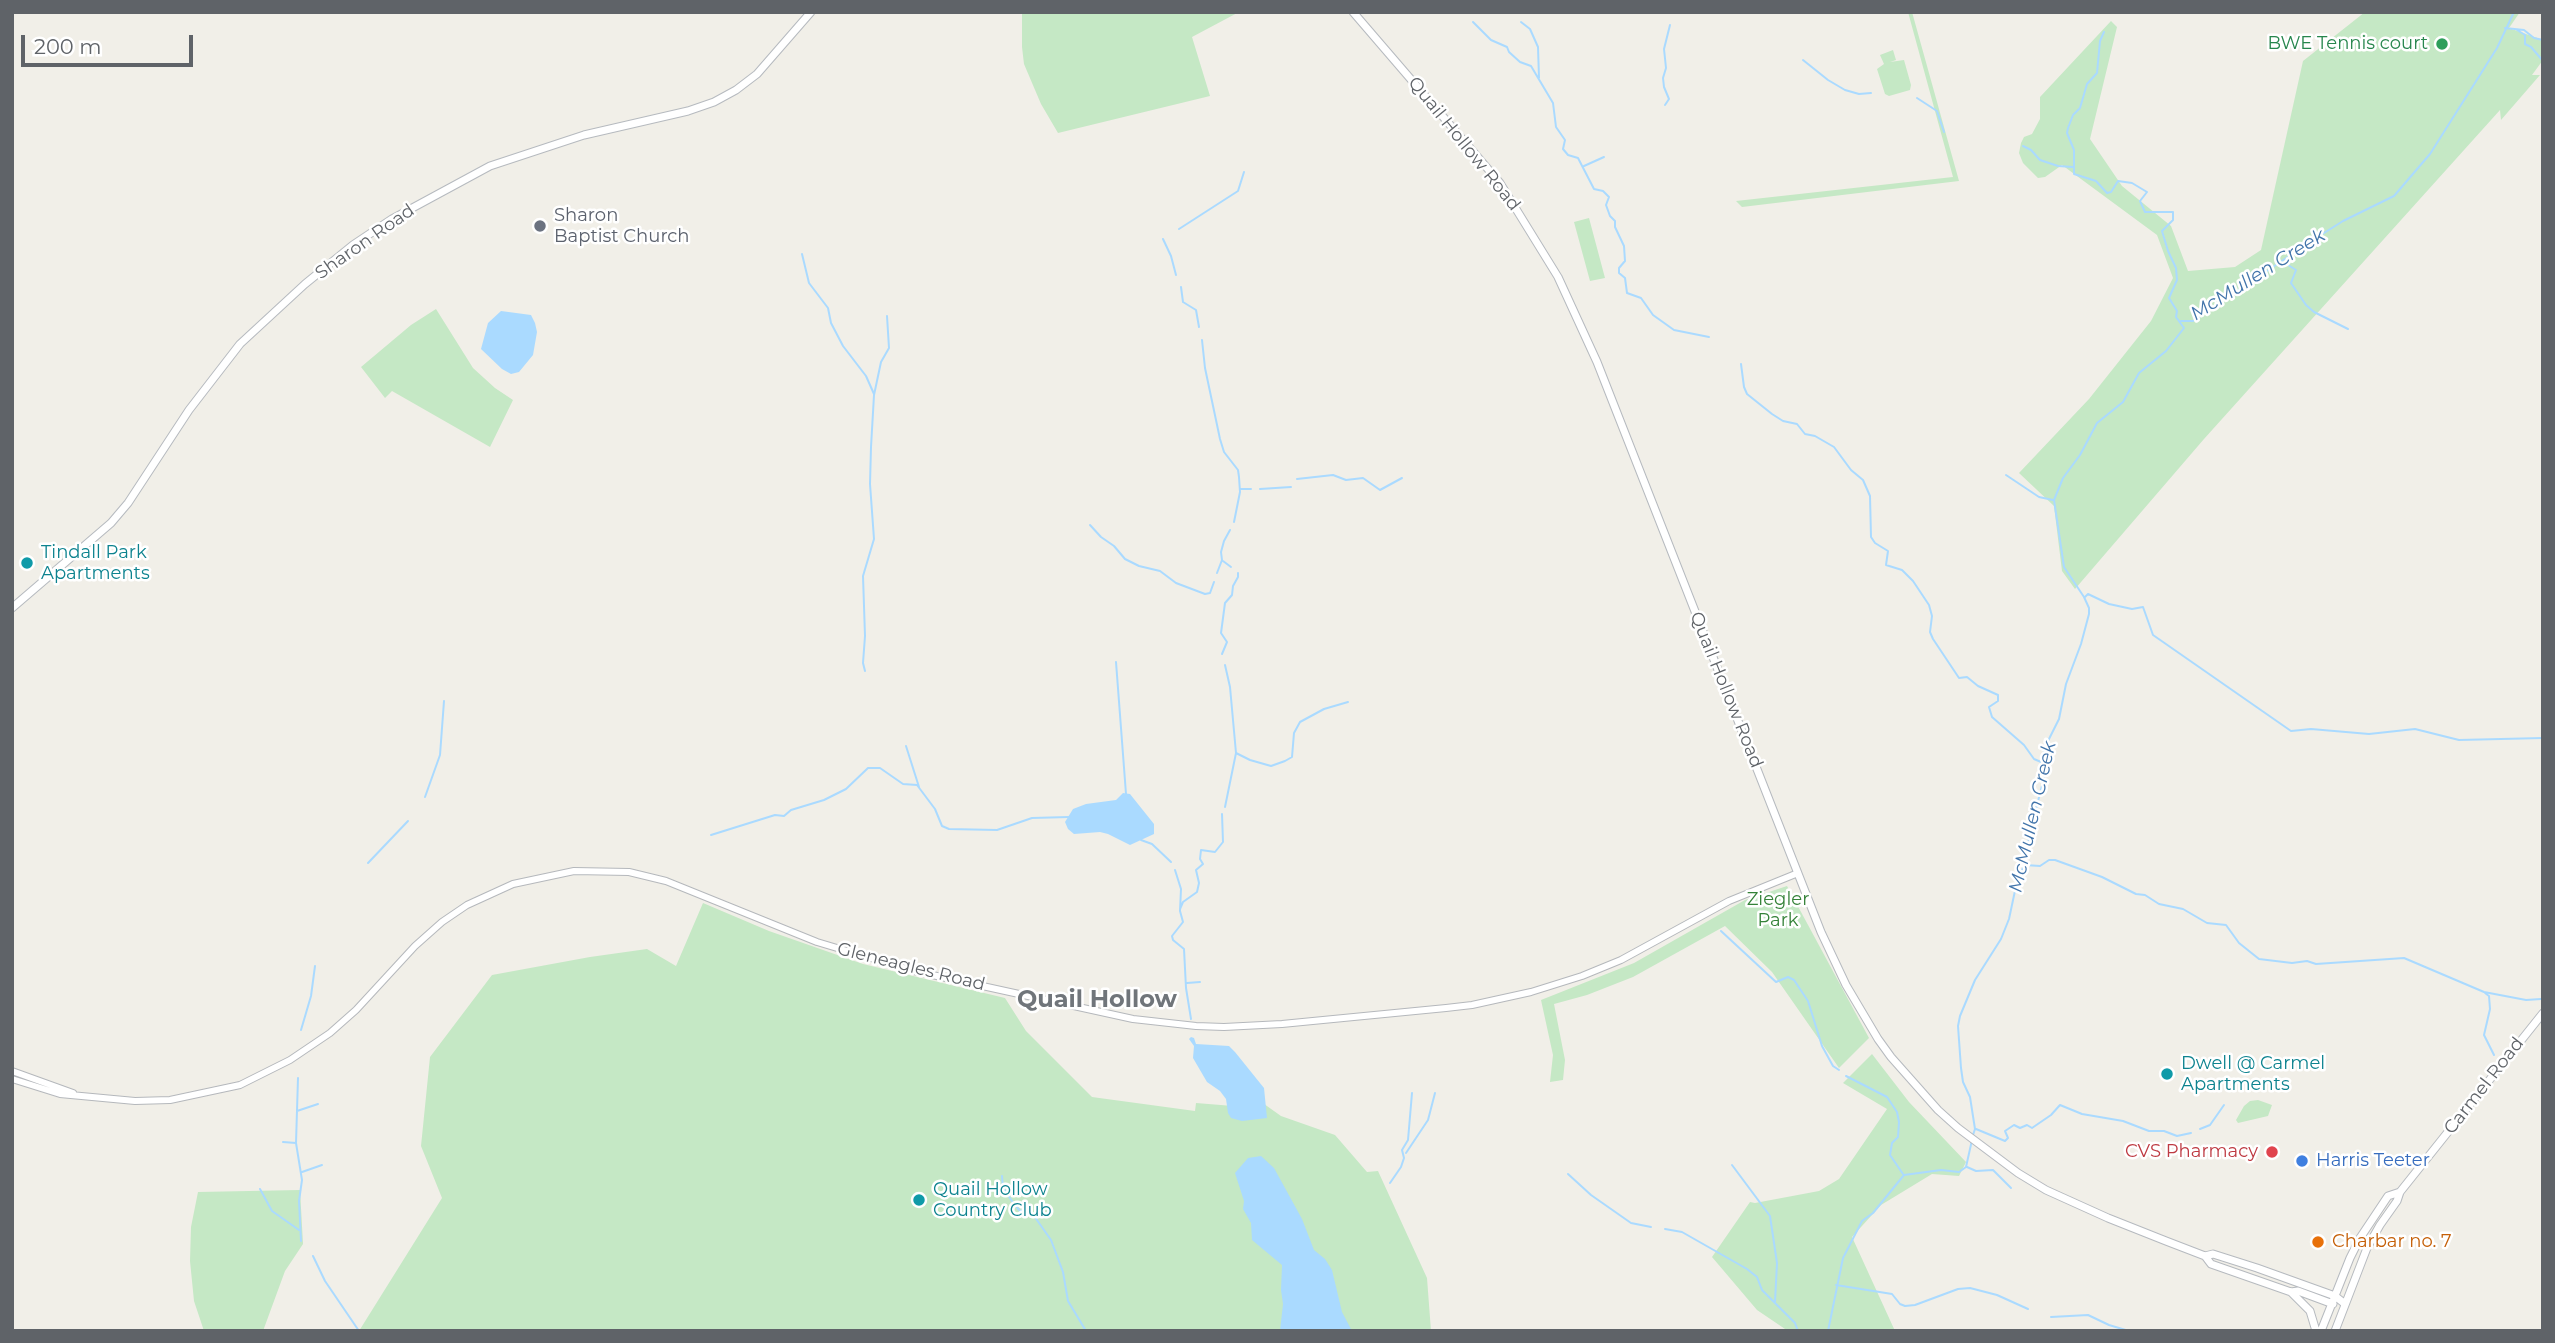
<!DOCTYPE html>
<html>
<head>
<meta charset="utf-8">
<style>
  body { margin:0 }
  #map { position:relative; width:2555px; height:1343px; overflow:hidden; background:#f1efe8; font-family:Montserrat,sans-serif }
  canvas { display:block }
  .frame { position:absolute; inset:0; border:14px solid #5f6368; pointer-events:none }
  .scale { position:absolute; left:21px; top:35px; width:172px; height:32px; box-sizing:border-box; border:4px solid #5f6368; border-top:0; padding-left:9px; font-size:21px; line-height:24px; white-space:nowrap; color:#5f6368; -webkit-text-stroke:5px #fff; paint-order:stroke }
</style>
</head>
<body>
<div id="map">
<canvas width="2555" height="1343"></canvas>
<div class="frame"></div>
<div class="scale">200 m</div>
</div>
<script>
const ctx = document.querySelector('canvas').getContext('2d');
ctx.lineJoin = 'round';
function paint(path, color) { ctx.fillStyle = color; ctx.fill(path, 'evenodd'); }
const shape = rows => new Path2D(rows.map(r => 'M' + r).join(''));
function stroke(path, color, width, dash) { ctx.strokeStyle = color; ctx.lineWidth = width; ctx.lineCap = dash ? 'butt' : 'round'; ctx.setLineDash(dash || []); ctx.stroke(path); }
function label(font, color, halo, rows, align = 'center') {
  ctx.font = font + ' Montserrat,sans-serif'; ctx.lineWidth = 5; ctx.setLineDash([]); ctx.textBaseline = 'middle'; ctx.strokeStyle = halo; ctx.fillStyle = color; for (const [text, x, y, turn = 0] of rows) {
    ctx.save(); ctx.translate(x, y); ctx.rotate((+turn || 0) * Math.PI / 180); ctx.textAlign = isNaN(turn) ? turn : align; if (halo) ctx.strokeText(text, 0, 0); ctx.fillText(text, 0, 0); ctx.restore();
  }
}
paint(shape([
  [1022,12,1239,12,1192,37,1210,96,1058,133,1041,104,1024,64,1022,47],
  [1908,12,1912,12,1959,181,1742,207,1736,201,1953,177],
  [2365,12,2520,12,2509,28,2543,40,2543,60,2532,75,2540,75,2501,120,2500,110,2204,439,2075,589,2062,571,2054,506,2019,473,2089,399,2151,321,2173,278,2157,235,2062,165,2045,177,2038,178,2023,163,2019,153,2021,143,2024,137,2032,134,2040,119,2040,97,2111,21,2117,27,2090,139,2122,186,2171,226,2188,271,2235,267,2261,250,2303,61],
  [1893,50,1896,60,1890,62,1904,60,1911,85,1910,90,1889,96,1885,94,1877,69,1884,64,1880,55],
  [1589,218,1605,278,1590,281,1574,222],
  [436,309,473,368,495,388,513,400,490,447,392,391,385,398,361,367,411,325],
  [1787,886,1869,1038,1839,1068,1772,972,1725,926,1633,977,1587,995,1554,1004,1565,1060,1563,1080,1550,1082,1553,1055,1541,1000,1634,963,1745,900],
  [703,903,769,931,863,964,1005,998,1026,1031,1092,1097,1195,1111,1196,1103,1233,1106,1250,1094,1281,1116,1335,1135,1367,1172,1378,1171,1427,1278,1431,1331,359,1331,442,1198,421,1146,430,1057,492,975,590,957,647,949,676,966],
  [1872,1054,1909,1102,1966,1162,1959,1176,1932,1174,1881,1205,1852,1237,1895,1331,1788,1331,1757,1310,1712,1257,1750,1202,1755,1203,1819,1191,1839,1179,1887,1109,1843,1083],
  [2258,1100,2272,1105,2268,1116,2238,1123,2236,1120,2244,1106,2250,1101],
  [300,1190,303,1244,285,1271,263,1331,204,1331,194,1301,190,1261,191,1227,198,1192]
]), '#c5e8c5');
paint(shape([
  [501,311,531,315,535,323,537,332,533,355,519,372,511,374,502,369,481,349,488,323],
  [1123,793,1130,794,1154,824,1154,834,1130,845,1108,834,1100,832,1074,834,1068,829,1065,822,1073,809,1086,804,1116,800],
  [1191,1037,1194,1038,1196,1044,1229,1046,1235,1052,1264,1088,1267,1118,1242,1121,1231,1118,1228,1113,1226,1099,1220,1091,1207,1082,1193,1058,1194,1046,1189,1039],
  [1261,1156,1274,1168,1302,1219,1314,1250,1325,1259,1332,1270,1342,1312,1352,1331,1280,1331,1283,1304,1281,1290,1282,1265,1252,1240,1251,1223,1243,1209,1244,1201,1235,1173,1248,1158]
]), '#aadaff');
stroke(shape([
  [1460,12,1460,13],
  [1473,22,1491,40,1507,47,1509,52,1520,62,1531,66,1553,103,1556,127,1565,140,1563,149,1568,155,1578,158,1594,189,1603,191,1609,197,1606,205,1610,216,1615,221,1615,227,1624,246,1625,261,1619,268,1619,273,1625,278,1627,293,1641,298,1653,315,1674,330,1709,337],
  [1521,22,1530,29,1538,47,1539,78],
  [2505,28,2524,30,2534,38,2543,40],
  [2517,30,2525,35,2525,44,2531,47,2543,61],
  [1803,60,1828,80,1845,90,1859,94,1871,93],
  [1917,98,1937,111,1944,132],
  [1665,105,1669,99,1664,87,1663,78,1666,68,1664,49,1670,25],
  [2023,146,2031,150,2040,160,2058,166,2073,167],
  [1584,166,1604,157],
  [1179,229,1238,191,1244,172],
  [1163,239,1171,256,1176,275],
  [802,254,809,283,828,308,831,323,843,346,866,376,874,394],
  [2288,259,2288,265,2296,270,2291,283,2306,305,2314,312,2348,329],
  [1181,287,1183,302,1196,310,1199,327],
  [2181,321,2193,321,2313,240,2343,221,2394,196,2430,154,2497,48,2514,12],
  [1202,340,1205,368,1220,439,1224,452,1238,470,1239,477,1240,492,1234,522],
  [1741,364,1744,387,1747,394,1772,414,1783,421,1797,424,1805,434,1815,436,1834,447,1851,470,1863,480,1870,496,1871,537,1875,543,1888,551,1886,565,1902,570,1913,581,1929,605,1932,616,1930,632,1933,639,1959,678,1967,677,1978,686,1998,695,1998,701,1989,707,1992,717,2024,745,2034,759,2041,762],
  [2006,475,2039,497,2053,500],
  [1297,479,1333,475,1346,480,1363,478,1380,490,1402,478],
  [1241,489,1251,489],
  [1260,489,1291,487],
  [1090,525,1101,537,1114,546,1125,559,1139,566,1160,571,1176,583,1205,594,1210,593,1214,582],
  [1223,561,1231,567],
  [1217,573,1222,560,1221,552,1224,541,1230,530],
  [2085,597,2088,594,2109,604,2132,609,2143,607,2153,635,2291,731,2311,729,2369,734,2415,729,2459,740,2543,738],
  [1222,654,1227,642,1221,633,1225,603,1232,595,1233,586,1238,577,1238,573],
  [1116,662,1126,794],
  [865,671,863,663,865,636,863,576,874,539,870,484,871,447,874,395,881,362,889,348,887,316],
  [906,746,919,787],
  [1236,753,1250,760,1271,766,1285,761,1292,757,1294,733,1300,722,1324,709,1348,702],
  [425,797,440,755,444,701],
  [1225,807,1236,753,1230,687,1225,665],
  [711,835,775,815,784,816,791,810,824,800,846,789,868,768,880,768,903,784,917,785,935,809,942,826,949,829,997,830,1032,818,1069,817],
  [1141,840,1152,844,1171,862],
  [368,863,408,821],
  [2025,865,2040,866,2049,860,2055,860,2102,877,2136,894,2145,895,2159,904,2183,909,2207,923,2226,925,2239,943,2259,959,2292,963,2307,961,2316,964,2404,958,2484,992,2526,1000,2541,999],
  [1175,870,1181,889,1180,911,1183,922,1172,936,1173,940,1184,949,1186,988,1191,1019],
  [1180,909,1183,902,1197,892,1199,883,1196,870,1203,864,1200,859,1201,850,1215,852,1223,842,1222,814],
  [1721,931,1776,982,1788,977,1794,980,1808,1001,1822,1046,1833,1066,1839,1070],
  [1187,983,1200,982],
  [2485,993,2489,996,2490,1009,2484,1035,2494,1055],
  [301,1030,311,996,315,966],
  [1846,1076,1887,1097,1897,1112,1899,1122,1898,1137,1892,1143,1890,1155,1903,1174],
  [298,1078,296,1143,302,1180,299,1201,301,1241],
  [297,1111,318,1104],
  [1976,1129,2005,1141,2008,1138,2005,1131,2014,1125,2020,1128,2027,1125,2032,1128,2051,1115,2060,1105,2082,1114,2123,1121,2149,1131,2164,1131,2177,1136,2191,1133],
  [2200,1129,2210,1125,2224,1105],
  [1973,1135,1975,1129,1970,1097,1963,1082,1961,1068,1958,1026,1960,1016,1975,980,2001,939,2009,919,2016,886,2024,865,2030,832,2044,778,2042,762,2045,747,2059,719,2066,684,2081,644,2089,614,2089,608,2084,597,2064,567,2054,500,2063,478,2080,455,2097,423,2123,402,2139,373,2166,351,2184,328,2176,317,2177,311,2169,298,2177,280,2176,268,2168,251,2162,231,2173,220,2173,212,2145,212,2140,201,2147,192,2132,183,2118,181,2111,192,2107,193,2096,181,2074,174,2074,150,2067,133,2068,128,2073,115,2080,108,2087,84,2097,73,2100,41,2104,32],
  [283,1142,296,1143],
  [1406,1153,1428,1120,1435,1093],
  [1732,1165,1770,1216,1777,1263,1775,1302],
  [1967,1167,1976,1171,1993,1170,2011,1188],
  [302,1172,322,1165],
  [1568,1174,1591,1195,1631,1223,1651,1227],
  [1002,1176,1003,1188,1014,1204,1020,1211,1027,1210,1032,1213,1051,1240,1063,1272,1068,1301,1086,1331],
  [1390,1183,1401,1167,1404,1158,1402,1150,1408,1140,1412,1093],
  [260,1189,272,1211,299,1230],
  [1665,1229,1682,1232,1747,1269,1757,1277,1762,1290,1795,1323,1798,1331],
  [313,1256,325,1281,359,1331],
  [1836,1285,1892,1294,1900,1304,1905,1306,1915,1305,1958,1289,1970,1288,1997,1295,2028,1309],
  [2051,1317,2088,1315,2109,1325,2129,1331],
  [1828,1331,1843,1258,1862,1221,1873,1213,1904,1175,1941,1170,1959,1172,1966,1167,1972,1140]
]), '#aadaff', 2);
const tertiary = shape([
  [12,1071,73,1093],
  [12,1079,60,1094,135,1101,170,1100,240,1085,290,1060,330,1033,356,1010,415,946,442,922,467,905,513,884,574,871,629,872,666,881,817,942,914,971,1133,1019,1196,1026,1224,1027,1282,1024,1446,1008,1472,1005,1531,992,1582,976,1621,960,1729,901,1798,873]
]);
const secondary = shape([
  [1353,12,1500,183,1558,277,1597,362,1821,932,1846,985,1878,1039,1891,1057,1938,1110,1958,1128,2018,1173,2046,1190,2108,1218,2166,1241,2205,1256,2213,1254,2257,1268,2335,1296,2345,1304],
  [12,608,111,523,128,503,189,410,240,344,305,284,353,245,392,219,490,166,584,135,688,111,714,102,736,90,757,74,811,12],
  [2205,1256,2211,1264,2291,1292,2298,1291,2333,1304],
  [2291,1292,2310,1311,2316,1331],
  [2321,1331,2350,1258,2360,1238,2388,1196,2400,1192],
  [2335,1331,2367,1248,2380,1225,2397,1201,2400,1192,2543,1013]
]);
stroke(tertiary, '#b5b8bc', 8);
stroke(secondary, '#b6babf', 9);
stroke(tertiary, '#fff', 6);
stroke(secondary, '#fff', 7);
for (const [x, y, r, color] of [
  [2442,44,7,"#2e9e5b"],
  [540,226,7,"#6b7280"],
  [27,563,7,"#0f9aa8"],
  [2167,1074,7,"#0f9aa8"],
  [2272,1152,7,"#e0444e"],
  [2302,1161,7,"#3f7fe0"],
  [919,1200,7,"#0f9aa8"],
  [2318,1242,7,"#e8710a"]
]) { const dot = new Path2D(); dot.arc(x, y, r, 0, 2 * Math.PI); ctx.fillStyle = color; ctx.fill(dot); stroke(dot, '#fff', 2.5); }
label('18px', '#27864d', '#fff', [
  ["BWE Tennis court",2428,44]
], 'right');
label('18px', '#5f6368', '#fff', [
  ["Quail Hollow Road",1464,144,51],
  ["Sharon Road",365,242,-35],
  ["Quail Hollow Road",1726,690,68],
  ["Gleneagles Road",911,967,14],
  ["Carmel Road",2484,1086,-52]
]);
label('18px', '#5b616d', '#fff', [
  ["Sharon",554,216],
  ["Baptist Church",554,237]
], 'left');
label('18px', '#0d838f', '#fff', [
  ["Tindall Park",41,553],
  ["Apartments",41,574],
  ["Dwell @ Carmel",2181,1064],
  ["Apartments",2181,1085],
  ["Quail Hollow",933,1190],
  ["Country Club",933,1211]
], 'left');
label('18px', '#348238', '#fff', [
  ["Ziegler",1778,900],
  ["Park",1778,921]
]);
label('18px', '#be3a42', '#fff', [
  ["CVS Pharmacy",2258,1152]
], 'right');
label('18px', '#366cbe', '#fff', [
  ["Harris Teeter",2316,1161]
], 'left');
label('18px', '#c56008', '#fff', [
  ["Charbar no. 7",2332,1242]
], 'left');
label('italic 19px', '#4174aa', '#fff', [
  ["McMullen Creek",2258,275,-32],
  ["McMullen Creek",2033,817,-77]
]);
label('bold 24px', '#70757a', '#fff', [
  ["Quail Hollow",1097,1000]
]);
</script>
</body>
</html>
